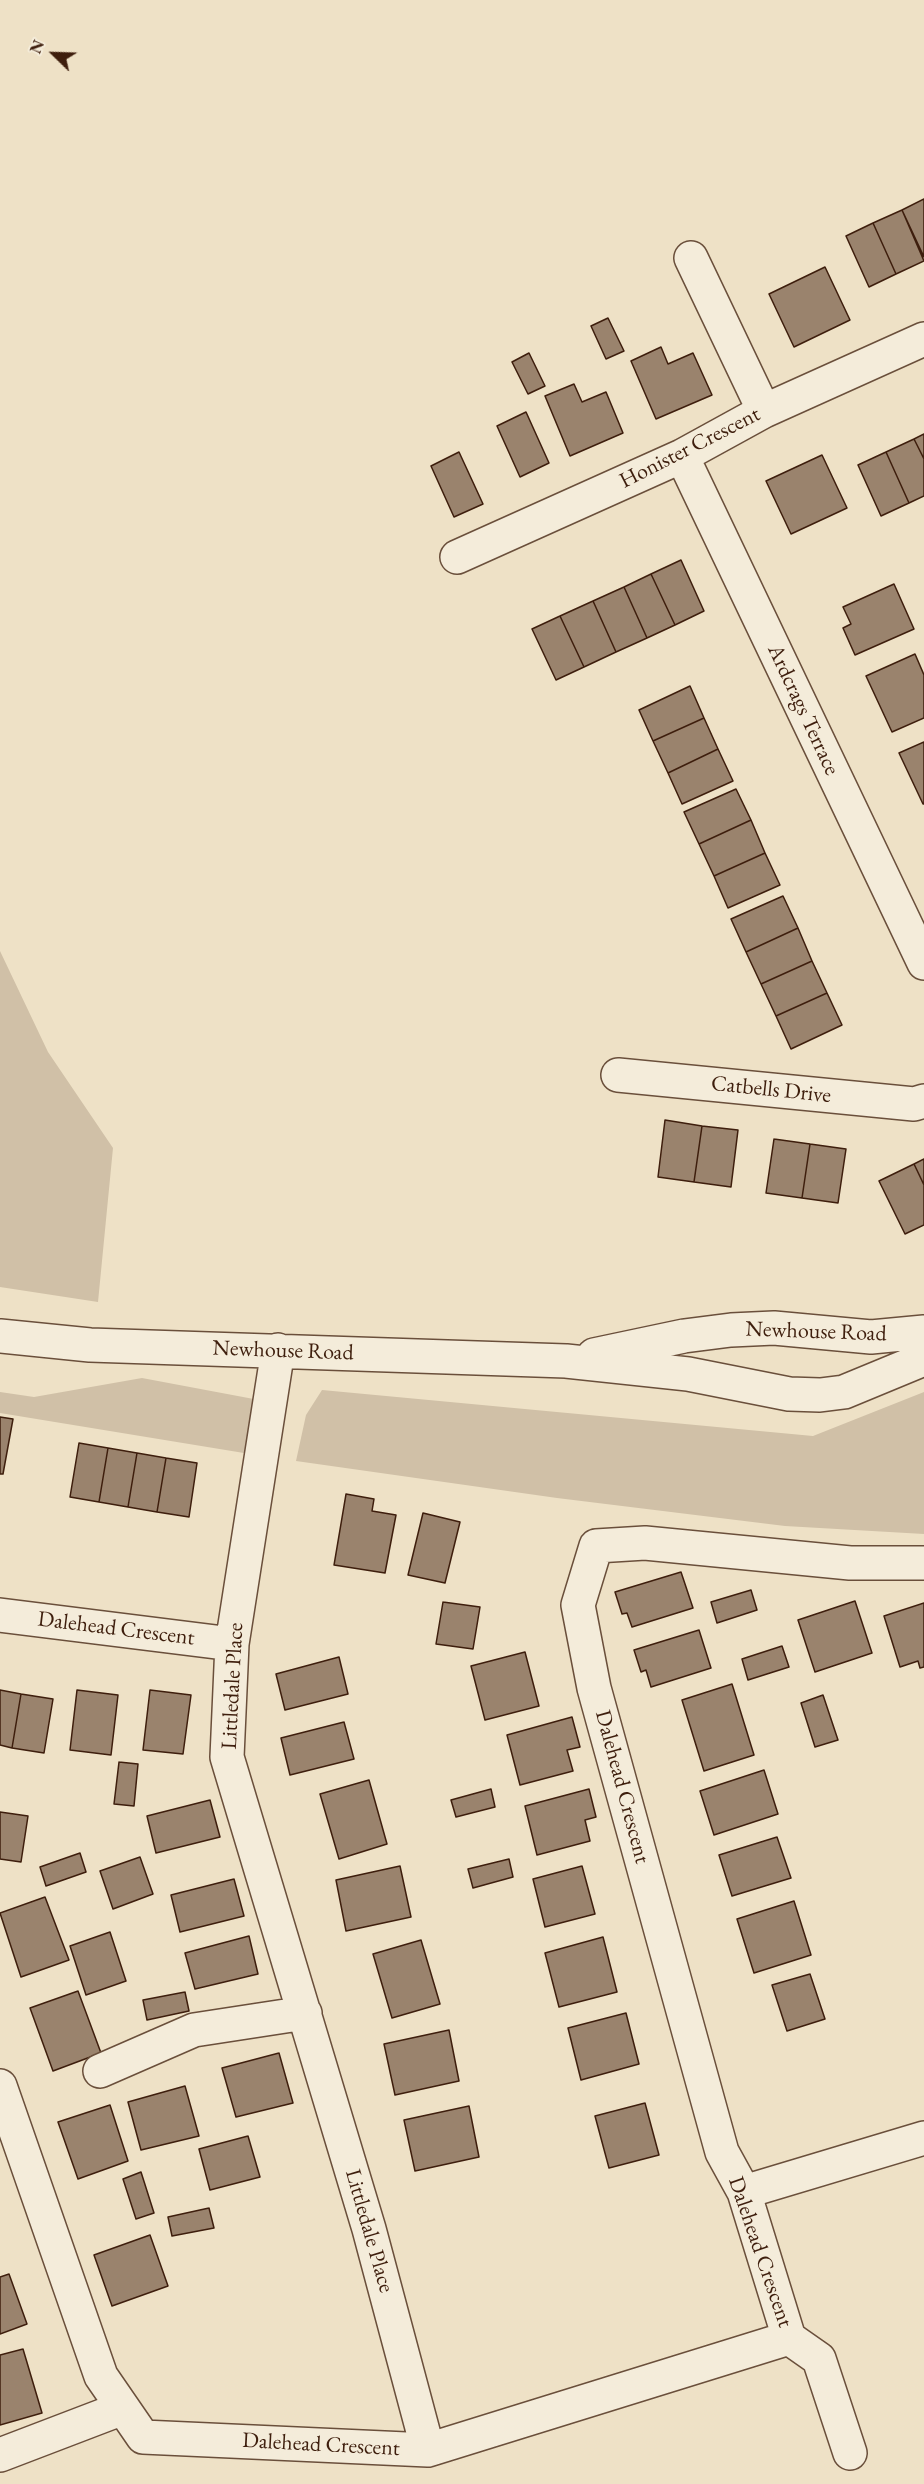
<!DOCTYPE html>
<html>
<head>
<meta charset="utf-8">
<style>
  body { margin:0 }
  #map { position:relative; width:924px; height:2484px; overflow:hidden; background:#eee1c6; font-family:"EB Garamond",serif }
  canvas { display:block }
  .north { position:absolute; left:24px; top:24px; width:60px; height:60px; -webkit-text-stroke:4px #f4ecda; paint-order:stroke; rotate:293deg; font-size:16px; font-weight:700; line-height:24px; text-align:center; color:#3e1e0d }
  .north::after { content:''; display:block; margin:auto; width:21px; height:27px; background:#3e1e0d; clip-path:polygon(50% 0,100% 100%,50% 72%,0 100%) }
</style>
</head>
<body>
<div id="map">
<canvas width="924" height="2484"></canvas>
<div class="north">N</div>
</div>
<script>
const ctx = document.querySelector('canvas').getContext('2d');
ctx.lineJoin = 'round';
function paint(path, color) { ctx.fillStyle = color; ctx.fill(path, 'evenodd'); }
const shape = rows => new Path2D(rows.map(r => 'M' + r).join(''));
function stroke(path, color, width, dash) { ctx.strokeStyle = color; ctx.lineWidth = width; ctx.lineCap = dash ? 'butt' : 'round'; ctx.setLineDash(dash || []); ctx.stroke(path); }
function label(font, color, halo, rows, align = 'center') {
  ctx.font = font + ' "EB Garamond",serif'; ctx.lineWidth = 4.5; ctx.setLineDash([]); ctx.textBaseline = 'middle'; ctx.strokeStyle = halo; ctx.fillStyle = color; for (const [text, x, y, turn = 0] of rows) {
    ctx.save(); ctx.translate(x, y); ctx.rotate((+turn || 0) * Math.PI / 180); ctx.textAlign = isNaN(turn) ? turn : align; if (halo) ctx.strokeText(text, 0, 0); ctx.fillText(text, 0, 0); ctx.restore();
  }
}
paint(shape([
  [0,951,48,1052,113,1148,98,1302,0,1287],
  [142,1378,259,1400,250,1454,0,1413,0,1392,34,1397],
  [322,1390,813,1436,924,1392,924,1534,785,1526,557,1498,296,1461,306,1415]
]), '#d0c0a7');
const building = shape([
  [924,199,924,257,902,210,924,199],
  [902,210,924,261,896,274,873,223,902,210],
  [873,223,896,274,869,287,846,236,873,223],
  [825,267,850,320,794,347,769,294,825,267],
  [608,318,624,351,606,359,591,326,608,318],
  [661,347,668,364,693,353,712,395,656,419,631,361,661,347],
  [529,353,545,386,528,394,512,362,529,353],
  [574,384,582,402,606,392,623,433,570,456,545,396,574,384],
  [526,412,549,463,520,477,497,426,526,412],
  [924,434,924,459,914,439,924,434],
  [914,439,924,459,924,496,909,503,886,452,914,439],
  [459,452,483,504,454,517,431,466,459,452],
  [886,452,909,503,881,516,858,465,886,452],
  [822,455,847,508,791,534,766,481,822,455],
  [681,560,704,611,675,625,651,574,681,560],
  [651,574,675,625,647,638,624,587,651,574],
  [894,584,914,629,855,655,843,628,851,624,843,607,894,584],
  [624,587,647,638,616,652,593,601,624,587],
  [593,601,616,652,584,667,560,616,593,601],
  [560,616,584,667,556,680,532,629,560,616],
  [915,654,924,675,924,718,892,732,866,676,915,654],
  [690,686,704,718,653,741,639,710,690,686],
  [704,718,718,749,668,773,653,741,704,718],
  [924,742,924,804,923,804,899,753,924,742],
  [718,749,733,781,682,804,668,773,718,749],
  [736,789,751,820,699,844,684,812,736,789],
  [751,820,765,853,714,876,699,844,751,820],
  [765,853,780,885,728,908,714,876,765,853],
  [783,896,798,928,746,952,731,919,783,896],
  [798,928,812,961,761,984,746,952,798,928],
  [812,961,827,993,776,1016,761,984,812,961],
  [827,993,842,1025,791,1049,776,1016,827,993],
  [665,1120,702,1126,694,1182,658,1177,665,1120],
  [702,1126,738,1130,731,1187,694,1182,702,1126],
  [774,1139,810,1144,802,1198,766,1193,774,1139],
  [810,1144,846,1149,838,1203,802,1198,810,1144],
  [924,1159,924,1185,914,1164,924,1159],
  [914,1164,924,1185,924,1225,905,1234,879,1181,914,1164],
  [0,1417,13,1419,3,1474,0,1474,0,1417],
  [79,1443,108,1448,99,1502,70,1497,79,1443],
  [108,1448,137,1453,128,1507,99,1502,108,1448],
  [137,1453,166,1458,157,1512,128,1507,137,1453],
  [166,1458,197,1463,189,1517,157,1512,166,1458],
  [346,1494,374,1499,372,1511,396,1515,385,1573,334,1565,346,1494],
  [423,1513,460,1522,445,1583,408,1575,423,1513],
  [681,1572,693,1608,632,1627,627,1613,622,1614,615,1592,681,1572],
  [751,1590,757,1610,717,1623,711,1602,751,1590],
  [855,1601,872,1653,815,1672,798,1620,855,1601],
  [443,1602,480,1607,473,1649,436,1644,443,1602],
  [924,1603,924,1667,920,1668,918,1661,900,1667,884,1616,924,1603],
  [699,1630,711,1668,651,1687,646,1670,641,1672,634,1650,699,1630],
  [782,1646,789,1667,748,1680,742,1659,782,1646],
  [525,1652,539,1706,485,1720,471,1666,525,1652],
  [339,1657,348,1694,285,1710,276,1674,339,1657],
  [732,1684,754,1755,704,1771,682,1700,732,1684],
  [0,1690,21,1694,12,1748,0,1745,0,1690],
  [77,1690,118,1695,111,1755,70,1750,77,1690],
  [150,1690,191,1695,183,1754,143,1750,150,1690],
  [21,1694,53,1699,44,1753,12,1748,21,1694],
  [823,1695,838,1740,815,1747,801,1703,823,1695],
  [572,1717,580,1747,567,1750,573,1771,520,1785,507,1735,572,1717],
  [344,1722,354,1759,290,1775,281,1738,344,1722],
  [119,1762,138,1764,134,1806,114,1804,119,1762],
  [764,1770,778,1814,714,1835,700,1791,764,1770],
  [369,1780,387,1844,339,1859,320,1794,369,1780],
  [491,1789,495,1807,456,1817,451,1800,491,1789],
  [589,1789,596,1817,585,1820,590,1841,537,1855,525,1806,589,1789],
  [210,1800,220,1837,156,1853,147,1816,210,1800],
  [0,1812,28,1816,21,1862,0,1859,0,1812],
  [777,1837,791,1878,732,1896,719,1855,777,1837],
  [80,1853,86,1872,46,1886,40,1867,80,1853],
  [140,1857,153,1894,113,1909,100,1871,140,1857],
  [509,1859,513,1877,473,1888,468,1869,509,1859],
  [400,1866,411,1917,346,1931,336,1880,400,1866],
  [582,1866,595,1914,545,1927,533,1879,582,1866],
  [234,1879,244,1916,180,1932,171,1895,234,1879],
  [45,1897,69,1960,21,1977,0,1913,45,1897],
  [794,1901,811,1955,754,1973,737,1919,794,1901],
  [110,1932,126,1981,86,1995,70,1946,110,1932],
  [249,1936,258,1974,195,1989,185,1953,249,1936],
  [603,1937,617,1992,559,2007,545,1953,603,1937],
  [421,1940,440,2004,392,2018,373,1954,421,1940],
  [810,1974,825,2019,787,2031,772,1985,810,1974],
  [78,1991,101,2053,53,2071,30,2008,78,1991],
  [185,1992,189,2011,147,2020,143,2000,185,1992],
  [626,2013,639,2064,581,2080,568,2028,626,2013],
  [449,2030,459,2081,395,2095,384,2044,449,2030],
  [279,2053,293,2103,236,2117,222,2068,279,2053],
  [185,2086,199,2136,141,2150,128,2102,185,2086],
  [645,2103,659,2155,609,2168,595,2116,645,2103],
  [110,2105,128,2161,78,2179,58,2122,110,2105],
  [469,2106,479,2157,415,2171,404,2120,469,2106],
  [248,2136,260,2177,210,2190,199,2149,248,2136],
  [141,2172,154,2213,136,2219,123,2179,141,2172],
  [209,2208,214,2228,172,2236,168,2217,209,2208],
  [150,2235,168,2286,112,2306,94,2255,150,2235],
  [9,2274,27,2324,0,2334,0,2277,9,2274],
  [23,2349,42,2413,0,2425,0,2355,23,2349]
]);
paint(building, '#9a836d');
stroke(building, '#3e1e0d', 1.5);
const minor = shape([
  [691,258,764,411],
  [682,456,924,963],
  [457,557,682,456,764,411,924,339],
  [618,1075,914,1104,924,1101],
  [0,1336,90,1345,566,1361,688,1374,789,1394,820,1395,844,1392,924,1359],
  [278,1350,232,1644,227,1757,369,2229,428,2450],
  [594,1355,684,1336,731,1330,774,1328,871,1337,924,1332],
  [0,1615,232,1644],
  [100,2071,194,2030,305,2013],
  [0,2086,101,2376,143,2437,428,2450,789,2338,744,2192,722,2152,594,1688,578,1605,596,1546,645,1543,850,1563,924,1563],
  [744,2192,924,2138],
  [789,2338,819,2359,850,2453],
  [0,2455,123,2408]
]);
stroke(minor, '#6a4f3b', 36);
stroke(minor, '#f4ecda', 33);
label('22px', '#3e1e0d', '#f4ecda', [
  ["Honister Crescent",690,448,-27],
  ["Ardcrags Terrace",803,710,65],
  ["Catbells Drive",771,1090,6],
  ["Newhouse Road",816,1332,2],
  ["Newhouse Road",283,1351,2],
  ["Dalehead Crescent",116,1629,7],
  ["Littledale Place",233,1686,-87],
  ["Dalehead Crescent",622,1787,75],
  ["Littledale Place",369,2231,74],
  ["Dalehead Crescent",760,2252,71],
  ["Dalehead Crescent",321,2445,3]
]);
</script>
</body>
</html>
